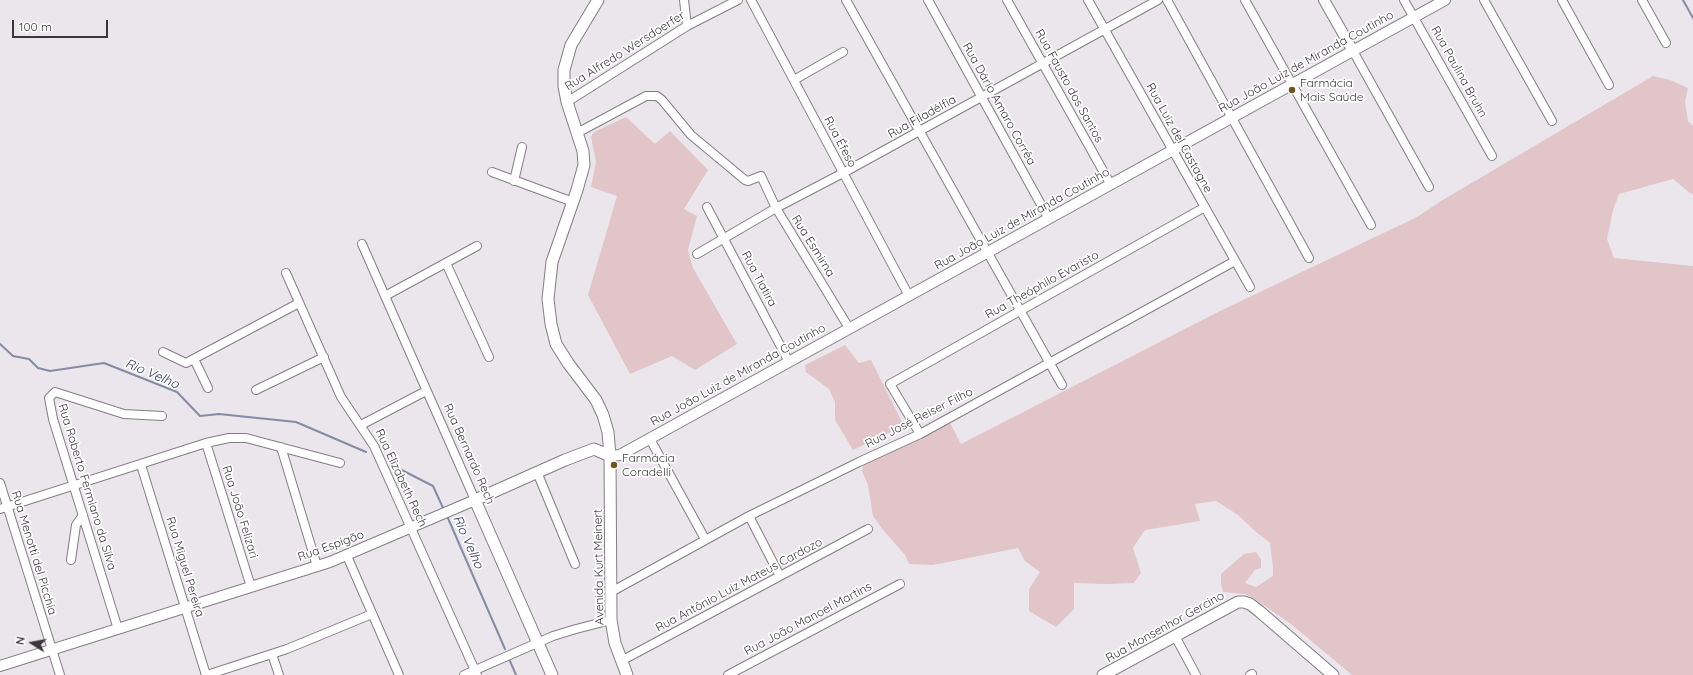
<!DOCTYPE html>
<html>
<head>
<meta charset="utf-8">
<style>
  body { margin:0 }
  #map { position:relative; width:1693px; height:675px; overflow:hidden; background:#ebe6ec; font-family:Quicksand,sans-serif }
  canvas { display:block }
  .north { position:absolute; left:12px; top:623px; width:40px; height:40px; -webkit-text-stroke:3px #fff; paint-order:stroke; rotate:281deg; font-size:11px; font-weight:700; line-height:16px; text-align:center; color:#39373a }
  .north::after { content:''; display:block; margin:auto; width:14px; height:18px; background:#39373a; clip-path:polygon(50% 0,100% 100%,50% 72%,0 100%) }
  .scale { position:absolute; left:12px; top:20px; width:96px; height:18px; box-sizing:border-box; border:2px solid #39373a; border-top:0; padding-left:5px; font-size:12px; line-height:14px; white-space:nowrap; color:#39373a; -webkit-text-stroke:3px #fff; paint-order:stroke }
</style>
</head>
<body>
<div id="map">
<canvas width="1693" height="675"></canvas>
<div class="north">N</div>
<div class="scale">100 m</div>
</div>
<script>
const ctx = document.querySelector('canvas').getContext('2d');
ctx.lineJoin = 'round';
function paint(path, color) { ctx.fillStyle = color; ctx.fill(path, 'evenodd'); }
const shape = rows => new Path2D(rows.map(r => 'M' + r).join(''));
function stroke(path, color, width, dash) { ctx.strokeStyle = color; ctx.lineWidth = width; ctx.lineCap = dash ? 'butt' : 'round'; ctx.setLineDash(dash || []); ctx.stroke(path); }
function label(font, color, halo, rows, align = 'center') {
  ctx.font = font + ' Quicksand,sans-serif'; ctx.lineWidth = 3.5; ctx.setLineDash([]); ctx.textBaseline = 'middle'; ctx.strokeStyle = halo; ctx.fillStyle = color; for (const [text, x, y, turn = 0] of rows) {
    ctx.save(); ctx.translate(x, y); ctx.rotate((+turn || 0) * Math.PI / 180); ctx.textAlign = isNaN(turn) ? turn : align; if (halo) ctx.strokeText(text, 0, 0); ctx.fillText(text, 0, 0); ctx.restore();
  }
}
paint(shape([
  [1653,76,1670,80,1688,88,1685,101,1688,121,1693,126,1693,193,1691,194,1673,179,1619,194,1613,210,1607,239,1614,258,1693,266,1693,675,1352,675,1291,624,1255,599,1245,594,1223,592,1221,584,1221,574,1244,554,1256,552,1261,559,1261,568,1255,570,1245,583,1256,587,1273,576,1273,568,1270,543,1255,531,1238,515,1216,501,1195,504,1200,521,1145,530,1133,548,1141,573,1134,583,1107,584,1074,583,1074,609,1056,627,1029,611,1029,589,1040,572,1025,561,1018,548,933,565,909,564,905,555,884,531,873,516,868,485,862,471,863,466,867,462,950,423,961,444,1218,312,1417,217,1441,201],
  [626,117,655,144,670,131,708,170,684,209,697,216,688,250,693,268,737,344,695,370,672,356,630,374,588,295,617,196,591,187,596,162,591,137,593,133,598,130],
  [845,345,859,363,871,360,904,426,853,450,835,420,835,402,829,389,806,372,805,365]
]), '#e2c5c8');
stroke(shape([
  [1683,0,1693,18],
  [0,344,13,356,29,359,38,368,50,371,104,363,177,392,200,416,219,414,296,422,366,452],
  [390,464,433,486,444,510],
  [447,516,505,649],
  [510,661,516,675]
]), '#858aa5', 2);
const minor = shape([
  [684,0,687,26],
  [751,0,909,296],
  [846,0,1062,385],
  [928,0,1049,219],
  [1007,0,1111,185],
  [1088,0,1250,287],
  [1167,0,1309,258],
  [1245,0,1371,225],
  [1404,0,1492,156],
  [1484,0,1552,121],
  [1562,0,1609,85],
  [1642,0,1666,43],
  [1353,51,1429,187],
  [794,80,843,52],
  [567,102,687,26,738,0],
  [577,133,646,96,657,96,662,100,691,135,745,180,748,181,761,176,776,208,849,328],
  [492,172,573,202],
  [514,181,522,147],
  [707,207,789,362],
  [362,244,475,500],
  [697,254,776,208,843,173,1158,0],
  [446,263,489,357],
  [286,273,341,397,374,446,477,675],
  [385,296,477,246],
  [163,352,186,363,299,303],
  [194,359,208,388],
  [256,390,324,357],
  [361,425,426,391],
  [920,434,890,384,1205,207],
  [650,439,705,539],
  [206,443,251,587],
  [281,447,317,566],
  [141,465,206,675],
  [537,472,575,564],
  [0,483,60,675],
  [0,509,206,443,229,438,246,438,340,463],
  [749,516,780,576],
  [347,556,399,675],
  [71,560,76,525,83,515],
  [611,592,749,516,859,462,920,434,1235,261],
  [118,629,53,419,49,398,55,392,124,414,162,416],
  [1175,636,1196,675],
  [272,654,279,675],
  [621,661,868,529],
  [207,675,287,649,372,614],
  [464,675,553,636,576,629,611,620],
  [728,675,900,584],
  [1250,675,1252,674]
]);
const tertiary = shape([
  [1324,0,1353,51],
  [610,456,620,455,1445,0],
  [0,666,330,562,475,500]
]);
const secondary = shape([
  [598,0,571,45,564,70,564,86,567,102,583,151,584,165,577,190,552,262,548,299,551,324,556,344,568,363,596,400,603,415,608,432,610,456,611,620,615,643,627,675],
  [552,675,475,500,565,460,594,449,610,456],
  [1103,675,1238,602,1244,602,1250,604,1259,611,1333,675]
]);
stroke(minor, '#837e83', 10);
stroke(tertiary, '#837e83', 12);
stroke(secondary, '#837e83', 13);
stroke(minor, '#fff', 8);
stroke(tertiary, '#fff', 10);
stroke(secondary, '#fff', 11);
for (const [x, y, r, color] of [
  [1292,90,4,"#6c5525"],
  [614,465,4,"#6c5525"]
]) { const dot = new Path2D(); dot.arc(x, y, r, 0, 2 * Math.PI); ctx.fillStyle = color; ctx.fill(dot); stroke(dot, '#fff', 1.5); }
label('12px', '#39373a', '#fff', [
  ["Rua Alfredo Wersdoerfer",625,51,-32],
  ["Rua João Luiz de Miranda Coutinho",1306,62,-29],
  ["Rua Paulina Bruhn",1459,72,61],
  ["Rua Fausto dos Santos",1069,86,61],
  ["Rua Dário Amaro Corrêa",999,104,61],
  ["Rua Filadélfia",922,117,-29],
  ["Rua Luiz del Castagne",1179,138,61],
  ["Rua Éfeso",840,142,62],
  ["Rua João Luiz de Miranda Coutinho",1022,219,-29],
  ["Rua Esmirna",813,246,58],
  ["Rua Tiatira",759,279,62],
  ["Rua Theóphilo Evaristo",1042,285,-29],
  ["Rua João Luiz de Miranda Coutinho",738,375,-29],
  ["Rua José Reiser Filho",919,418,-27],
  ["Rua Bernardo Rech",469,454,66],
  ["Rua Elizabeth Rech",401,478,65],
  ["Rua Roberto Fermiano da Silva",87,487,73],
  ["Rua João Felizari",240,512,73],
  ["Rua Espigão",331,546,-20],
  ["Rua Menotti del Picchia",34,553,73],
  ["Rua Miguel Pereira",185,567,73],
  ["Avenida Kurt Meinert",599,567,-91],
  ["Rua Antônio Luiz Mateus Cardozo",739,585,-28],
  ["Rua João Manoel Martins",808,619,-28],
  ["Rua Monsenhor Gercino",1165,627,-29]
]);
label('12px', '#39373a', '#fff', [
  ["Farmácia",1300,83],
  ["Mais Saúde",1300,97],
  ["Farmácia",622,458],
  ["Coradelli",622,472]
], 'left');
label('italic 13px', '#31375f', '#fff', [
  ["Rio Velho",152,374,23],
  ["Rio Velho",468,542,66]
]);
</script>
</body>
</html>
